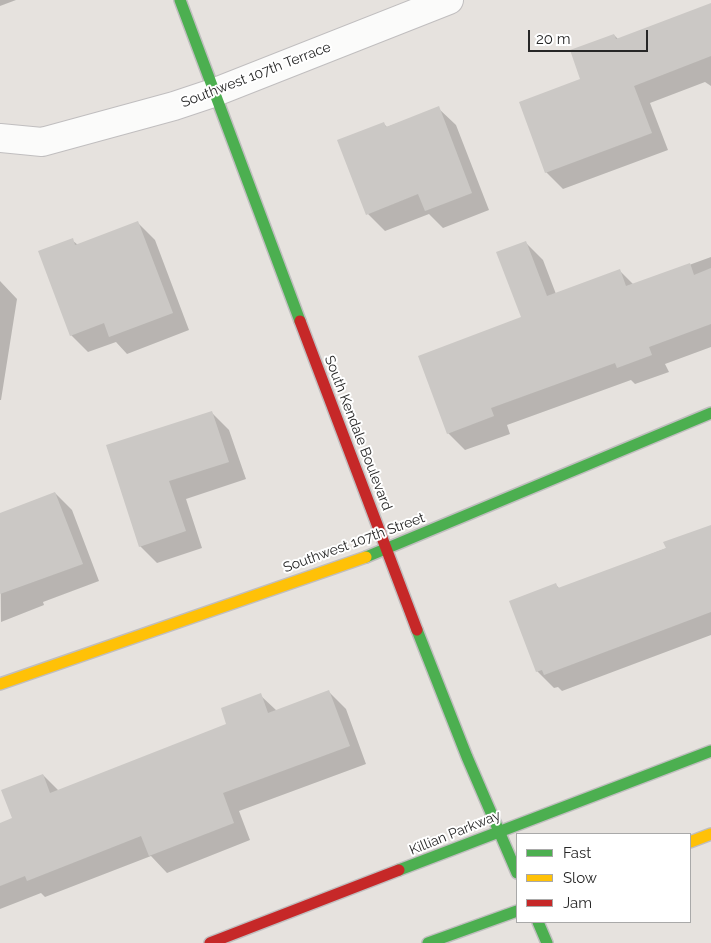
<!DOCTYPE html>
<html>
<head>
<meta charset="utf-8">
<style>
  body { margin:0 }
  #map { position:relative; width:711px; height:943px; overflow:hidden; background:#e6e2de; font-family:Raleway,sans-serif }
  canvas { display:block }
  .legend { position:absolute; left:516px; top:833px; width:175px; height:90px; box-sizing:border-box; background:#fff; border:1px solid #a9a9a9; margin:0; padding:6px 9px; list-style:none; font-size:15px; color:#272727 }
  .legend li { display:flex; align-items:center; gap:10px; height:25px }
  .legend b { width:25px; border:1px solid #a9a9a9 }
  .scale { position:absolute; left:528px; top:30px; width:120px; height:22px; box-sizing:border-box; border:2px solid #272727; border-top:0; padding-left:6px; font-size:15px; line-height:18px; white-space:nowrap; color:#272727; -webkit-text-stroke:4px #fff; paint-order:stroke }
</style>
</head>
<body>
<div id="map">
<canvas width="711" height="943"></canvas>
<ul class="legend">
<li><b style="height:6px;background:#4caf50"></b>Fast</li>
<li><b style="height:6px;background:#ffc107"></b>Slow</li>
<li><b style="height:6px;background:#c62828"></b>Jam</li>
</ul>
<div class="scale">20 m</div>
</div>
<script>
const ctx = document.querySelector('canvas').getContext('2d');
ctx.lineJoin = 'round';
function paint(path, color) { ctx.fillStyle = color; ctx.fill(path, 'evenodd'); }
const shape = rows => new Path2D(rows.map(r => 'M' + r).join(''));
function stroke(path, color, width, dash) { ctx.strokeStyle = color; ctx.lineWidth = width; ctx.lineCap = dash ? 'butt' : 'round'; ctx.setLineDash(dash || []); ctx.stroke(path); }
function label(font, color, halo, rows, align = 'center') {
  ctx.font = font + ' Raleway,sans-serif'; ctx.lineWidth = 4; ctx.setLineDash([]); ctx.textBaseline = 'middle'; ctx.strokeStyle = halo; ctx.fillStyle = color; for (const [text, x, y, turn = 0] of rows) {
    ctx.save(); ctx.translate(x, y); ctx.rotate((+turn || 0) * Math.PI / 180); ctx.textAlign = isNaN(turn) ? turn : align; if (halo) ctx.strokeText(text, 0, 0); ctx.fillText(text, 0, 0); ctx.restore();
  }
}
paint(shape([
  [0,0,16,0,0,6],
  [711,4,711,86,705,82,650,103,668,150,563,189,546,172,582,80,614,35,618,39],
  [438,108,456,125,489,210,443,228,429,214,385,231,368,214,383,123,387,127],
  [138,223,155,240,189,330,127,354,116,342,88,352,71,335,72,240,78,245],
  [526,243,543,260,556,294,619,270,634,285,711,257,711,347,665,364,669,372,635,384,631,380,507,425,510,434,465,450,448,433,522,318],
  [0,281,17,299,1,400,0,400],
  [212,413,229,430,246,479,186,499,202,548,157,563,140,546,107,446],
  [55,493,72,510,99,581,43,602,44,605,1,622,0,514],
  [711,531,711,635,562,691,558,687,554,688,537,671,556,585,560,589],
  [329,692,346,709,366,764,239,811,250,840,167,873,151,856,45,897,41,893,0,909,0,824,13,819,43,775,59,791,228,725,260,695,277,711]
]), '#0003');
paint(shape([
  [711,3,711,56,634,86,652,133,545,173,519,102,580,79,570,50,614,34,616,39],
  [439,106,472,193,425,211,418,194,366,215,337,140,384,122,386,127],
  [138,221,173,313,109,337,104,323,70,336,38,251,73,238,75,245],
  [526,241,547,296,620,269,626,286,690,263,694,275,711,268,711,324,649,347,652,355,617,368,615,363,491,408,494,416,447,434,418,356,521,317,496,252],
  [212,411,229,462,169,481,186,531,139,547,106,445],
  [55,492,83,564,0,594,0,513],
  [711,525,711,612,544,675,542,670,536,672,509,601,556,583,558,588,666,548,663,542],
  [329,690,350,746,223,793,234,823,149,856,141,836,27,881,25,876,0,886,0,823,12,818,1,790,43,774,50,793,226,724,221,708,261,693,268,713]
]), '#cbc8c5');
const street = shape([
  [0,138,42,142,174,106,213,93,449,0]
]);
const fast = shape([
  [180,0,300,321],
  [366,557,711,413],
  [417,630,467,757,517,873],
  [399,870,711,751],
  [538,922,547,943],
  [428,943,517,911]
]);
const slow = shape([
  [0,684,366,557],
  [690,842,711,834]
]);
const jam = shape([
  [300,321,417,630],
  [210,943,399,870]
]);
stroke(street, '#c0bebf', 30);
stroke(fast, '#c0bebf', 14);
stroke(slow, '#c0bebf', 14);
stroke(jam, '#c0bebf', 14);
stroke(street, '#fbfbfa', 28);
stroke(fast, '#4caf50', 11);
stroke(slow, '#ffc107', 11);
stroke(jam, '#c62828', 11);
label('14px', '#272727', '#fff', [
  ["Southwest 107th Terrace",256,75,-21],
  ["South Kendale Boulevard",358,433,69],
  ["Southwest 107th Street",354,543,-20],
  ["Killian Parkway",455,833,-22]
]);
</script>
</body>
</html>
